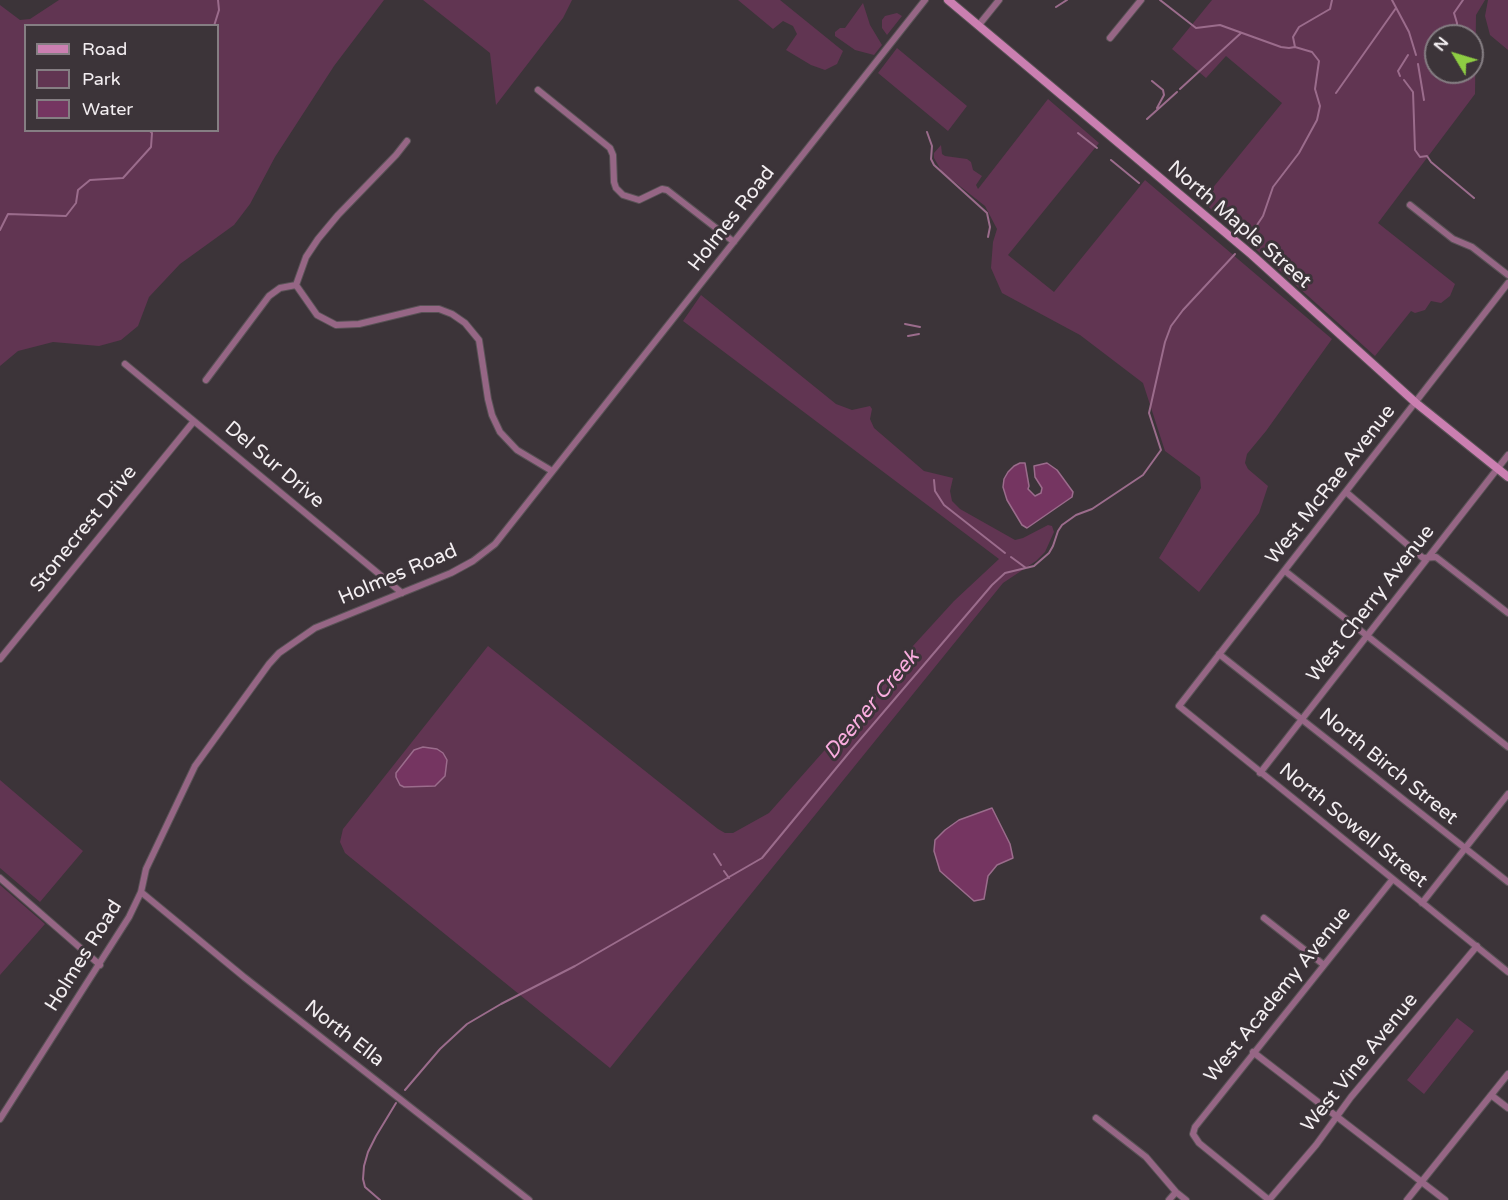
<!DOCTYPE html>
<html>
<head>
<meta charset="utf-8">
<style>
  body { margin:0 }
  #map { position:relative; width:1508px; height:1200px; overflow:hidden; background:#3c3439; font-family:"Varela Round",sans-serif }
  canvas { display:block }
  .legend { position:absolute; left:24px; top:24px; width:195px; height:108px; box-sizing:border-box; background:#3c3439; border:2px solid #857e83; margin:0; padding:8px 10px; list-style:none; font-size:18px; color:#f3eef1 }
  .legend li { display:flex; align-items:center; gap:12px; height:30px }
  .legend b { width:30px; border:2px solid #857e83 }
  .north { position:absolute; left:1424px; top:24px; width:60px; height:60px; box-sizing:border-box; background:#3c3439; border:2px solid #857e83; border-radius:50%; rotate:308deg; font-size:16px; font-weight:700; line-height:24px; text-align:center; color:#f3eef1 }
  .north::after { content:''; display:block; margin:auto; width:21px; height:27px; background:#8ecd43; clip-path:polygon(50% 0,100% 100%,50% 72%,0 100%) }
</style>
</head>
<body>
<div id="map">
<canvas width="1508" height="1200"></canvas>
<ul class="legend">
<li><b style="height:8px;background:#cb7fb1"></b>Road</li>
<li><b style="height:16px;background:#613552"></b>Park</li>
<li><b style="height:16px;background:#753561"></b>Water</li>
</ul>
<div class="north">N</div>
</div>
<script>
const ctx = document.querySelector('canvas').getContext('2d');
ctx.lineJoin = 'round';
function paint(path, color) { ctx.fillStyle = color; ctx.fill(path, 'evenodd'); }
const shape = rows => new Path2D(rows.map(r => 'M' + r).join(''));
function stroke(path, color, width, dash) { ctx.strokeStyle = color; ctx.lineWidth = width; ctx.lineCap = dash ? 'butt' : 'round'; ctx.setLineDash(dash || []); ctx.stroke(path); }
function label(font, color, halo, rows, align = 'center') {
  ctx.font = font + ' "Varela Round",sans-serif'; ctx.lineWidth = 6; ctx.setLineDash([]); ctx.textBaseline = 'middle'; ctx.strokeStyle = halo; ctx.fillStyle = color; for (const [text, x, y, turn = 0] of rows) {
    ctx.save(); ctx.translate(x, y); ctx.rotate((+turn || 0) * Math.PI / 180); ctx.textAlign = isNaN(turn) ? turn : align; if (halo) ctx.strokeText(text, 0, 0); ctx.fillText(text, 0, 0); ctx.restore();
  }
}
paint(shape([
  [59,0,384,0,334,66,275,157,250,204,234,225,180,264,149,297,138,326,121,340,99,346,53,342,18,351,0,366,0,5,20,20,30,19],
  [26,26,218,26,218,130,26,130],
  [423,0,572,0,563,18,496,105,490,53],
  [738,0,780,0,843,51,837,64,825,70,811,65,786,50,797,34,793,26,783,21,773,29],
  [1212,0,1485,0,1476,15,1475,94,1378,223,1455,284,1450,296,1441,303,1431,301,1425,310,1415,313,1411,311,1375,356,1202,201,1282,103,1226,56,1206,78,1172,49],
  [1436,36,1472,36,1472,72,1436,72],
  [1488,0,1508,0,1508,50,1490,35,1485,16],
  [863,3,870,25,882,45,874,55,855,50,835,36,835,32,840,28,845,28],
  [897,13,902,16,887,35,882,28,882,20,885,16],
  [897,48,967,106,948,131,878,73],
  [1048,99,1099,143,1008,255,1054,292,1145,180,1332,339,1266,431,1247,454,1245,463,1248,469,1268,486,1259,513,1199,592,1159,558,1201,488,1200,477,1165,451,1143,383,1080,335,1002,293,991,268,993,242,997,229,985,206,942,172,934,158,934,153,941,145,942,154,945,156,967,159,971,162,973,170,982,176,976,185,978,189],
  [701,295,836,404,852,410,870,406,872,409,870,419,874,428,924,471,953,478,950,491,952,501,960,509,1015,540,1023,538,1048,525,1052,526,1054,532,1045,552,1036,561,1003,583,610,1068,345,853,340,842,343,829,488,646,718,829,725,833,733,833,769,813,893,673,912,647,954,601,999,559,683,321],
  [0,780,83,851,40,902,0,868],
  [0,885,45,924,0,975],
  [1457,1018,1474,1031,1424,1094,1407,1080]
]), '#613552');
const water = shape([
  [1020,463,1025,463,1029,486,1028,489,1035,496,1041,493,1042,488,1035,477,1034,466,1047,463,1057,470,1073,492,1072,497,1027,528,1022,525,1007,500,1003,487,1004,479,1008,472,1014,466,1020,463],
  [423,747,437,749,443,753,447,760,445,776,435,786,404,787,400,785,396,777,396,773,414,750,423,747],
  [992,808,1010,844,1013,858,997,865,988,876,984,899,974,901,940,871,934,851,935,840,945,830,959,820,992,808]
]);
paint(water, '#753561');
stroke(water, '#9b6c8c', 1.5);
stroke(shape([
  [1160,0,1196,28,1220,25,1281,47,1289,48,1295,47],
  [1392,0,1409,32,1416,55],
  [1056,7,1067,0],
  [214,26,219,10,218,0],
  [1457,36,1457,23,1454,13,1463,0],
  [1418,64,1424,100],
  [1400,76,1398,71,1408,55],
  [1404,80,1413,92,1415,150,1420,157,1427,156,1431,162,1474,198],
  [1152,81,1163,90,1164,95,1157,108],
  [1180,89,1241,33],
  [1336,93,1396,8],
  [1147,119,1177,92],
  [927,132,932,146,931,159,934,165,987,213,990,227,988,237],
  [1078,133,1097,148],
  [1111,160,1139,183],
  [0,230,8,214,66,216,76,203,78,190,90,180,123,178,151,147,152,133,149,130],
  [1249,237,1263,216,1273,187,1299,153,1317,120,1320,106,1315,89,1319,61,1312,52,1295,47,1293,37,1299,27,1330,9,1332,0],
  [905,324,920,327],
  [908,336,919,334],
  [934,480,935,491,944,505,1005,553],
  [1011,557,1026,568],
  [714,854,721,865],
  [724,871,729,878],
  [405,1090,440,1049,467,1024,501,1004,575,966,762,858,852,749,992,585,1005,573,1034,566,1049,553,1053,546,1058,531,1062,525,1076,515,1092,509,1143,475,1161,450,1149,413,1165,342,1171,326,1183,310,1235,254],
  [380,1200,365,1187,363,1179,364,1166,368,1152,376,1136,396,1103]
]), '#9b6c8c', 2);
const street = shape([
  [978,26,999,0],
  [1110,38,1141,0],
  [538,90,610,148,613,155,614,182,616,188,623,195,639,200,662,189,667,190,734,242],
  [1410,205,1453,239,1472,247,1508,275],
  [1508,283,1179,706,1508,972],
  [296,285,317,315,336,325,359,324,421,309,439,309,452,314,465,323,479,340,488,399,492,415,500,432,517,450,552,471],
  [125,364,402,593],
  [206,380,269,296,280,288,296,285,306,257,318,239,338,215,396,155,407,141],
  [1346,492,1423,558,1436,557,1508,613],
  [1285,571,1508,747],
  [1219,654,1508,882],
  [0,659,194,421],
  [1260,773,1508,455],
  [0,878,100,965],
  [141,892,244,977,529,1200],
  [1422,903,1508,794],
  [1264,918,1324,965],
  [1253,1052,1445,1200],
  [1491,1095,1508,1108],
  [1096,1118,1146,1157,1176,1192,1186,1200],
  [0,1119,129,917,141,892,146,869,195,766,269,664,279,653,315,628,451,573,473,561,495,544,925,0],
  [1169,1200,1176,1192],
  [1269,1200,1199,1143,1193,1134,1195,1127,1392,880],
  [1269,1200,1316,1145,1351,1097,1477,946],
  [1407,1200,1508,1074]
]);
const secondary = shape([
  [948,0,1252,255,1416,403,1508,477]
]);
stroke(street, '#595256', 8);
stroke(secondary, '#595256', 10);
stroke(street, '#966685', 6);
stroke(secondary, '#cb7fb1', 8);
label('20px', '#f3eef1', '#3c3439', [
  ["Holmes Road",732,219,-52],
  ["North Maple Street",1239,225,41],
  ["Del Sur Drive",274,465,40],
  ["West McRae Avenue",1331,485,-52],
  ["Stonecrest Drive",84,529,-51],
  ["Holmes Road",398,575,-23],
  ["West Cherry Avenue",1371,604,-52],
  ["North Birch Street",1388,767,39],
  ["North Sowell Street",1353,826,39],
  ["Holmes Road",84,956,-58],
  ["West Academy Avenue",1278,995,-51],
  ["North Ella",344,1034,38],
  ["West Vine Avenue",1360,1063,-51]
]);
label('italic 21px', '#f9acde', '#3c3439', [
  ["Deener Creek",872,705,-50]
]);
</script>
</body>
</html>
